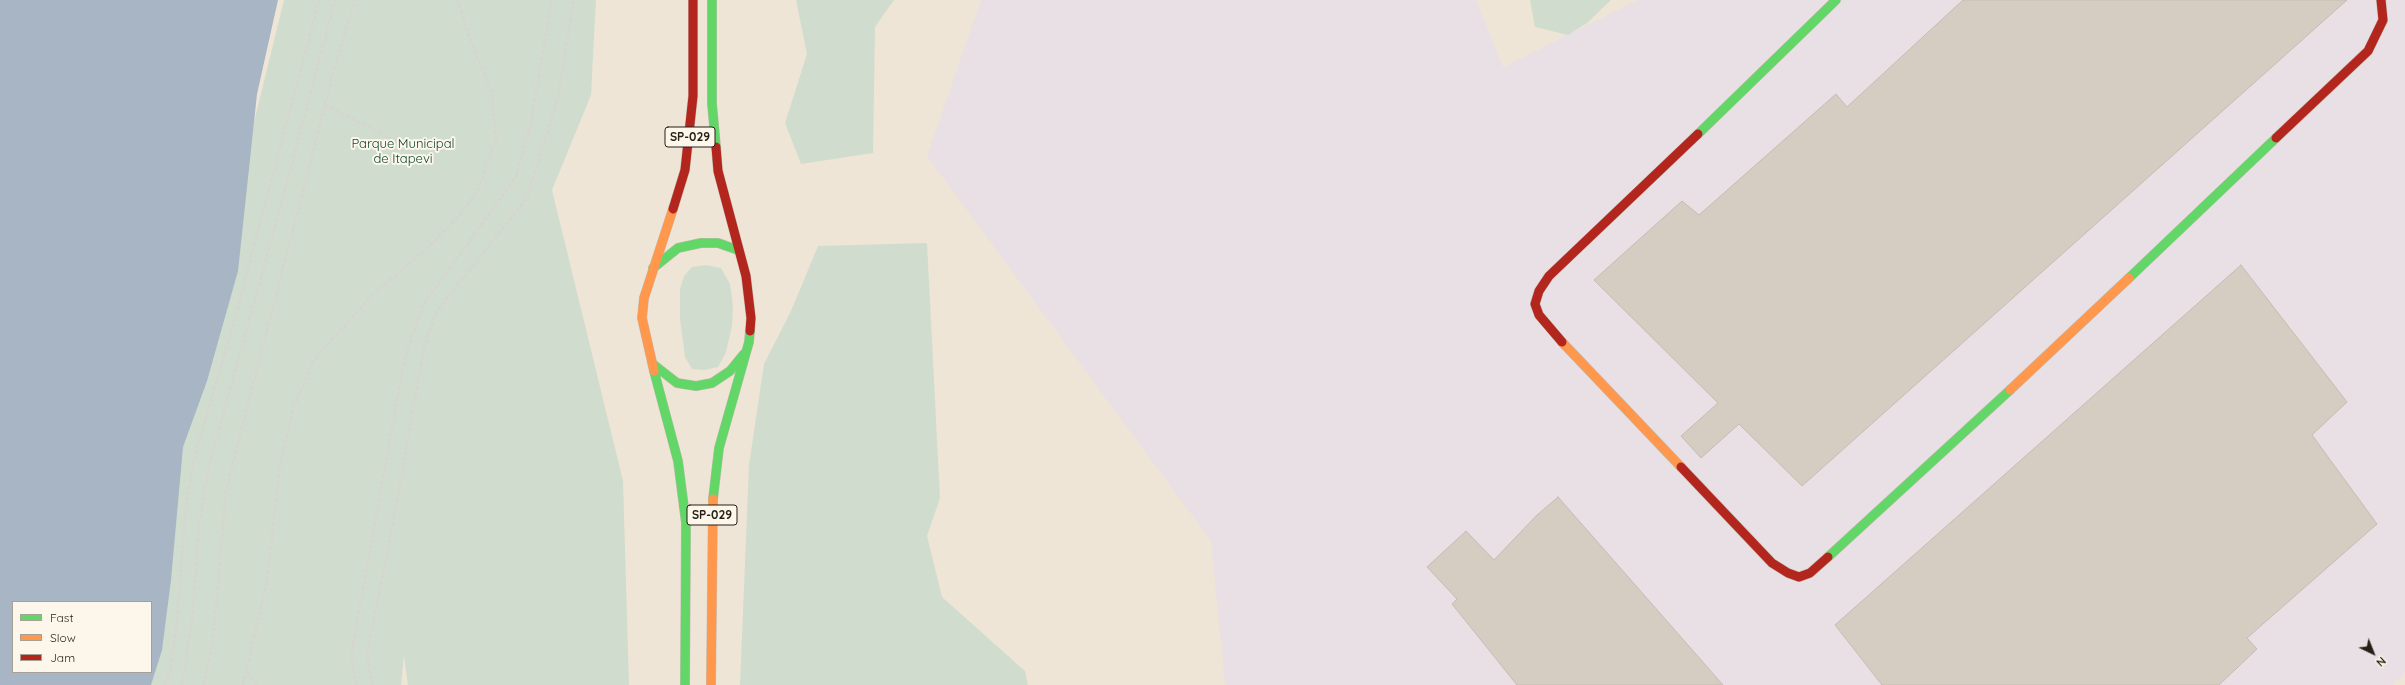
<!DOCTYPE html>
<html>
<head>
<meta charset="utf-8">
<style>
  body { margin:0 }
  #map { position:relative; width:2405px; height:685px; overflow:hidden; background:#eee5d6; font-family:Quicksand,sans-serif }
  canvas { display:block }
  .legend { position:absolute; left:12px; top:601px; width:140px; height:72px; box-sizing:border-box; background:#fcf6eb; border:1px solid #a6a095; margin:0; padding:5px 7px; list-style:none; font-size:12px; color:#251f15 }
  .legend li { display:flex; align-items:center; gap:8px; height:20px }
  .legend b { width:20px; border:1px solid #a6a095 }
  .north { position:absolute; left:2353px; top:633px; width:40px; height:40px; -webkit-text-stroke:3px #fcf6eb; paint-order:stroke; rotate:137deg; font-size:11px; font-weight:700; line-height:16px; text-align:center; color:#251f15 }
  .north::after { content:''; display:block; margin:auto; width:14px; height:18px; background:#251f15; clip-path:polygon(50% 0,100% 100%,50% 72%,0 100%) }
</style>
</head>
<body>
<div id="map">
<canvas width="2405" height="685"></canvas>
<ul class="legend">
<li><b style="height:5px;background:#63d668"></b>Fast</li>
<li><b style="height:5px;background:#ff974d"></b>Slow</li>
<li><b style="height:5px;background:#b3261e"></b>Jam</li>
</ul>
<div class="north">N</div>
</div>
<script>
const ctx = document.querySelector('canvas').getContext('2d');
ctx.lineJoin = 'round';
function paint(path, color) { ctx.fillStyle = color; ctx.fill(path, 'evenodd'); }
const shape = rows => new Path2D(rows.map(r => 'M' + r).join(''));
function stroke(path, color, width, dash) { ctx.strokeStyle = color; ctx.lineWidth = width; ctx.lineCap = dash ? 'butt' : 'round'; ctx.setLineDash(dash || []); ctx.stroke(path); }
function label(font, color, halo, rows, align = 'center') {
  ctx.font = font + ' Quicksand,sans-serif'; ctx.lineWidth = 4; ctx.setLineDash([]); ctx.textBaseline = 'middle'; ctx.strokeStyle = halo; ctx.fillStyle = color; for (const [text, x, y, turn = 0] of rows) {
    ctx.save(); ctx.translate(x, y); ctx.rotate((+turn || 0) * Math.PI / 180); ctx.textAlign = isNaN(turn) ? turn : align; if (halo) ctx.strokeText(text, 0, 0); ctx.fillText(text, 0, 0); ctx.restore();
  }
}
paint(shape([
  [981,0,1476,0,1503,67,1637,0,2405,0,2405,672,2393,685,1225,685,1211,541,927,156]
]), '#e8e0e4');
paint(shape([
  [284,0,596,0,591,95,552,190,623,481,629,685,408,685,404,656,401,685,137,685,151,672,151,602,146,562],
  [796,0,894,0,875,27,873,153,801,164,785,123,807,54],
  [1530,0,1611,0,1587,23,1568,35,1535,27],
  [927,243,940,498,927,536,942,597,1025,671,1028,685,740,685,749,465,764,364,791,311,818,246],
  [706,265,721,268,730,284,733,305,732,326,726,352,718,367,704,370,692,369,685,357,680,319,680,289,684,276,692,267]
]), '#d0ddce');
paint(shape([
  [0,0,278,0,257,94,238,271,207,381,183,447,171,580,162,650,151,685,0,685],
  [13,602,151,602,151,672,13,672]
]), '#a7b5c5');
const building = shape([
  [1963,0,2347,0,1802,486,1739,424,1701,458,1681,436,1718,403,1594,280,1682,201,1699,215,1836,94,1847,107,1963,0],
  [2241,265,2347,402,2312,435,2377,524,2247,638,2257,649,2219,685,1882,685,1835,625,2241,265],
  [1558,497,1723,685,1517,685,1452,604,1457,599,1427,567,1466,531,1494,560,1537,515,1558,497]
]);
paint(building, '#d5ccc2');
stroke(building, '#c5bdb2', 1);
const fast = shape([
  [712,0,712,104,716,147],
  [1698,134,1836,0],
  [653,268,678,248,701,243,718,243,738,250],
  [2129,278,2276,138],
  [654,365,677,383,696,386,712,383,730,371,744,354],
  [654,371,678,461,686,523,685,685],
  [713,499,719,448,749,342,750,331],
  [1828,557,2010,390]
]);
const slow = shape([
  [1562,342,1681,467],
  [654,371,642,318,644,298,673,209],
  [2010,390,2129,278],
  [711,685,713,499]
]);
const jam = shape([
  [2276,138,2368,51,2383,20,2381,0],
  [716,147,718,171,746,276,751,318,750,331],
  [673,209,685,170,693,96,693,0],
  [1562,342,1539,315,1535,304,1539,291,1549,276,1698,134],
  [1681,467,1772,563,1788,573,1799,577,1810,573,1828,557]
]);
stroke(fast, '#c4bdb1', 10);
stroke(slow, '#c4bdb1', 10);
stroke(jam, '#c4bdb1', 10);
stroke(shape([
  [325,105,406,146],
  [247,672,257,685],
  [165,685,170,672,177,619,186,505,195,454,233,326,319,0],
  [182,685,192,620,199,527,209,466,277,220,335,0],
  [204,685,214,633,226,490,333,74,355,0],
  [243,685,267,581,280,463,294,407,313,361,374,293,431,245,458,217,478,190,496,139,492,93,467,31,458,0],
  [356,685,351,656,404,361,423,305,516,177,531,123,552,0],
  [372,685,367,654,393,524,424,348,436,312,527,198,558,97,574,0]
]), '#d7d4d0', 2.5, [4, 2]);
stroke(fast, '#63d668', 9);
stroke(slow, '#ff974d', 9);
stroke(jam, '#b3261e', 9);
for (const [x, y, w] of [
  [690,137,50],
  [712,515,50]
]) { const box = new Path2D(); box.roundRect(x - w / 2, y - 10, w, 20, 3); ctx.fillStyle = '#fcf6eb'; ctx.fill(box); stroke(box, '#251f15', 1); }
label('bold 12px', '#251f15', null, [
  ["SP-029",690,137],
  ["SP-029",712,515]
]);
label('13px', '#0e4531', '#fcf6eb', [
  ["Parque Municipal",403,144],
  ["de Itapevi",403,159]
]);
</script>
</body>
</html>
